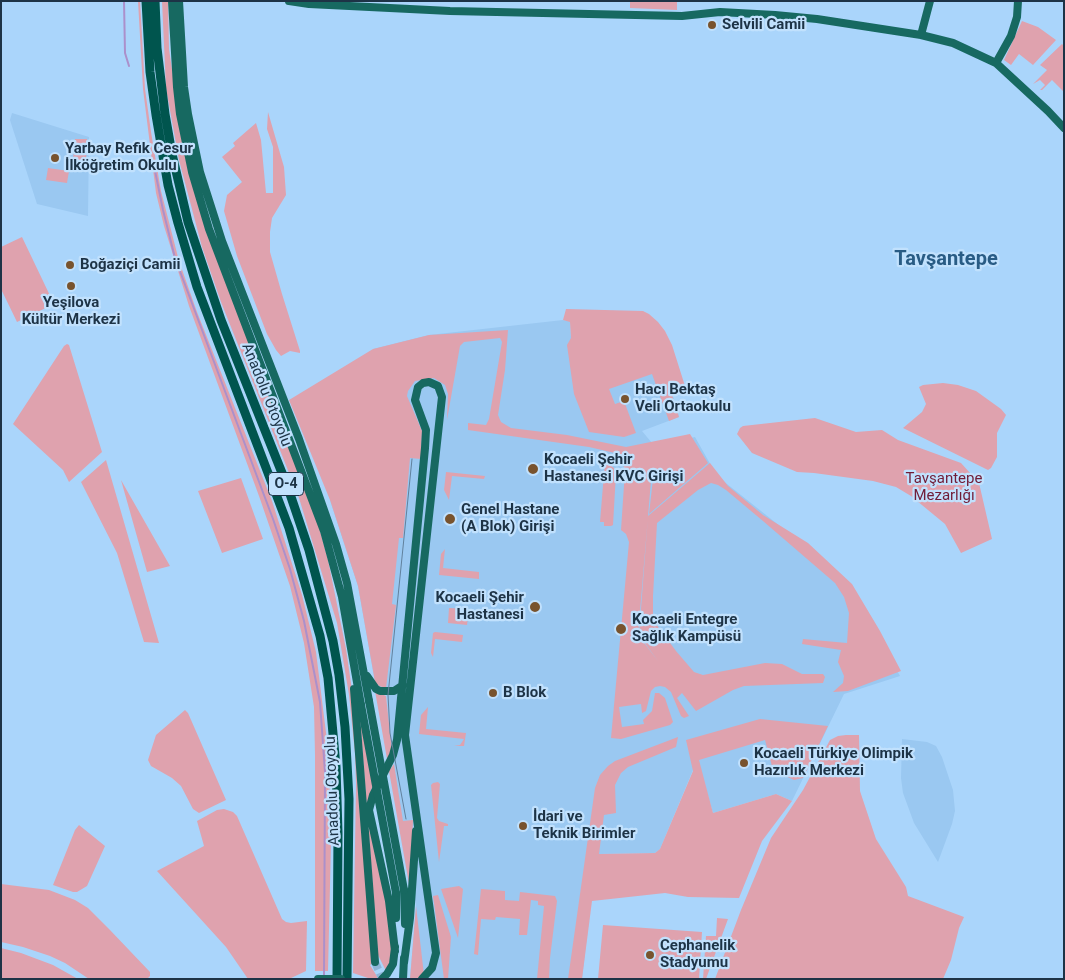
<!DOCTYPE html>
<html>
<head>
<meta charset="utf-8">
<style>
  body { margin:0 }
  #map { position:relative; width:1065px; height:980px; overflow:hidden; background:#aad5fb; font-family:Roboto,sans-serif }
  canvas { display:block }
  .frame { position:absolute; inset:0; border:2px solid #1d3346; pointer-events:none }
</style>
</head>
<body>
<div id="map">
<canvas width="1065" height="980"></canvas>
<div class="frame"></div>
</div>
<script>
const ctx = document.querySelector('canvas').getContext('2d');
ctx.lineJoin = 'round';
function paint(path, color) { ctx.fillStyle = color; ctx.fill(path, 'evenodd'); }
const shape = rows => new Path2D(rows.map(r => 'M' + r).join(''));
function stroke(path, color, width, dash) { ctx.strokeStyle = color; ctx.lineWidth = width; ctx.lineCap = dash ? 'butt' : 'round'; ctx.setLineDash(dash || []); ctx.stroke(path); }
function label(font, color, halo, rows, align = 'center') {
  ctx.font = font + ' Roboto,sans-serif'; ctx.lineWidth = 4.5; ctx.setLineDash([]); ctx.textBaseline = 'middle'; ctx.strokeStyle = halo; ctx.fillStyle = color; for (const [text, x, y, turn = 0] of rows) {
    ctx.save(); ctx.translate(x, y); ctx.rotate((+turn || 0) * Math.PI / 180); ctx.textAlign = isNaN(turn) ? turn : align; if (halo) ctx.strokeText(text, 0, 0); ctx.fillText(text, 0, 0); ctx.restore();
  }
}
paint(shape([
  [12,113,89,137,88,216,37,204,10,120],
  [563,320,570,321,571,338,658,360,676,404,679,417,642,431,652,443,667,443,695,437,717,476,805,546,857,594,900,676,844,694,792,801,776,794,713,813,698,761,693,770,660,849,655,853,650,853,599,854,591,901,582,979,410,979,416,906,389,735,386,688,379,686,375,682,358,586,330,500,373,349,429,335],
  [902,739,927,742,936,746,942,757,953,790,955,811,952,824,938,862,914,823,903,793,901,778]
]), '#9ac8f1');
paint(shape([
  [138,1,140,1,145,89,151,132,161,191,179,261,197,312,272,501,302,595,316,652,329,757,331,842,328,971,315,971,315,755,314,707,304,643,290,586,259,496,189,306,164,226,156,193,143,89],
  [162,1,168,1,169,49,183,145,319,527,328,560,346,649,353,697,373,963,370,965,378,978,371,979,353,973,356,784,355,753,349,695,337,623,299,498,221,302,202,247,179,160,166,88],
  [630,1,677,1,677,10,630,8],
  [1022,21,1038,27,1056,40,1033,65,1019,54,1011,65,1004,60],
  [1062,44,1064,46,1064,92,1052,80,1042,90,1040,90,1045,85,1040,80,1033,84,1047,70,1040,65],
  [268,112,284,167,286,195,272,218,270,232,270,252,282,294,300,351,300,353,290,351,281,356,276,350,267,334,237,256,224,211,227,195,242,182,222,157,235,146,233,143,256,123,261,140,266,193,273,193,273,147,267,129],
  [75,139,87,139,86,161,73,160],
  [48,168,69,171,67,183,46,180],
  [22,237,54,304,17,322,1,289,1,247],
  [566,309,643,311,649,314,658,322,665,331,672,345,685,386,672,395,679,417,669,421,652,374,609,389,615,404,624,401,636,433,624,437,589,432,574,394,567,345,571,338,570,322,563,320],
  [508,330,505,370,498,415,501,422,511,428,567,435,626,447,690,434,708,463,649,514,654,470,652,469,638,635,658,661,639,635,648,516,710,463,728,486,763,515,808,543,852,584,880,631,901,671,848,691,833,692,843,683,844,676,838,662,841,650,802,644,803,639,847,643,849,613,844,597,835,583,763,521,726,490,718,485,711,483,698,490,657,523,653,596,653,620,676,651,694,672,703,675,765,663,782,664,802,674,823,674,825,677,823,683,744,686,733,690,696,711,682,693,677,698,689,716,684,718,681,716,671,692,665,687,660,686,655,687,651,691,646,711,642,713,641,704,619,707,622,727,644,724,643,720,652,711,655,693,659,693,665,698,673,722,670,725,621,739,611,738,629,542,626,534,621,530,625,470,622,462,615,453,589,447,468,430,468,423,486,425,489,419,502,342,500,338,464,342,460,346,447,420,448,394,445,385,434,378,415,381,408,391,407,396,422,431,421,459,410,458,403,538,399,538,392,604,396,605,386,688,379,686,375,682,358,586,330,500,289,400,373,349,429,335],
  [67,344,69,345,102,452,69,482,63,470,13,424,64,346],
  [943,383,958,385,976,391,1001,409,1006,415,997,433,997,457,991,468,988,470,903,428,922,412,926,404,919,387,923,385],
  [815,418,856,432,882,430,898,440,961,463,979,483,992,539,961,553,945,524,911,496,896,487,873,481,814,473,797,472,752,453,737,434,740,428,743,426],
  [106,460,159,643,144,642,117,553,81,482],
  [605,461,614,468,616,473,613,525,611,526,604,526,604,522,600,522],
  [446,472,485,476,484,479,452,476,449,500,444,490],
  [241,478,263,539,222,553,198,491],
  [121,480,170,566,147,572],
  [445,549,443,568,479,572,479,579,439,575,441,554],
  [449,608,466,609,465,617,468,617,467,625,448,623],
  [435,632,463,635,462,642,435,639,433,657,431,653,433,633],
  [375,691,386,696,392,752,387,759],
  [428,707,426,729,466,733,464,746,454,746,460,745,464,739,419,734,421,715],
  [185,710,188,713,226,800,199,813,193,809,181,786,172,778,151,766,148,760,156,735],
  [360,718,374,781,368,801,392,927,392,962,386,971,378,955],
  [760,719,828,726,803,778,794,780,773,770,765,740,699,760,713,813,776,794,792,801,762,841,739,898,688,897,665,893,592,901,582,979,568,979,595,788,600,775,608,766,615,761,678,737,676,747,628,767,621,773,615,785,616,813,604,815,599,854,655,853,660,849,693,771,686,740],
  [846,735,859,735,860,791,876,839,906,887,908,896,964,917,959,928,951,960,943,979,715,979,741,910,771,838,803,790,830,740,838,736],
  [394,764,403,821,413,820,410,883,409,884,389,771],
  [438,782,440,784,437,818,439,821,448,824,448,826,444,826,439,862,431,785,433,783],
  [224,809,233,812,237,816,282,919,286,922,291,923,307,921,306,971,289,979,248,979,226,947,157,871,204,846,197,821,217,810],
  [79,825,105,846,87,886,77,892,73,892,53,885,75,830],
  [1,884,49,890,75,900,88,908,110,930,150,972,150,976,147,979,89,979,65,963,50,956,23,947,1,942],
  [459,886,463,889,458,938,441,889],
  [481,889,505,891,505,900,519,901,520,892,555,896,557,901,550,958,549,979,537,979,544,906,538,905,538,901,531,900,527,935,519,935,520,919,496,917,495,920,481,919,478,955,474,954],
  [438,895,451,937,448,979,444,979,434,903,433,896],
  [416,906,424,975,416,979,410,979],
  [717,918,728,919,706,979,703,979,706,936,716,936],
  [603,925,702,932,699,979,598,979],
  [1,948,21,953,53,965,78,979,1,979]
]), '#dfa2ae');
stroke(shape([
  [124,1,125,53,129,66],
  [153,161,163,210,175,258,273,519,290,569,304,621,320,702,325,772,324,976]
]), '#ab90cb', 2);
stroke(shape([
  [375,962,381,976,384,979]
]), '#8eb5d7', 8, [8, 4]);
stroke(shape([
  [172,1,177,87,180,114,192,172,209,229,324,531,342,597,361,705],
  [179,1,184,87,188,114,200,172,222,241,299,439,336,544,347,583,369,701],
  [289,1,309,4,450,11,682,16,720,12,775,15,817,19,921,35,953,43,996,63,1048,111,1064,128],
  [921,35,930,1],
  [996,63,1011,36,1017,17,1018,1],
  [367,676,376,689,380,691,394,691,403,685],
  [354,689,375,962],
  [404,890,405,924],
  [396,893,396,918],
  [395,951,389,901,369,810,373,795,393,755,397,740,425,448,426,430,415,400,418,387,423,383,429,382,438,386,442,397,405,735,436,953,432,968,422,979],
  [404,963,410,918,416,831],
  [382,979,387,974,393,964,395,947],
  [403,979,404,958]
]), '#176961', 8);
stroke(shape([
  [146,1,150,72,156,115,168,185,178,223,197,287,289,528,320,636,328,678,336,767,338,833,337,979],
  [155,1,157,48,165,114,172,154,188,222,221,320,288,488,309,550,333,641,339,675,345,727,349,799,347,979]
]), '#00554e', 9);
stroke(shape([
  [406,819,390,733,388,695,412,459]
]), '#61819d', 1);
stroke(shape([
  [369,701,404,890],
  [361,705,396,893],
  [318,979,341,979]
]), '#176961', 8);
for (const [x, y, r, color] of [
  [712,25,5,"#78532e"],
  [55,158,5,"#78532e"],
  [70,265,5,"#78532e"],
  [71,286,5,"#78532e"],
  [625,399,5,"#78532e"],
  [533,469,6,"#78532e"],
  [450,519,6,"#78532e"],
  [535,607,6,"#78532e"],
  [621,629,6,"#78532e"],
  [493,693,5,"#78532e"],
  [744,763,5,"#78532e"],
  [523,826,5,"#78532e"],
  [650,955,5,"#78532e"]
]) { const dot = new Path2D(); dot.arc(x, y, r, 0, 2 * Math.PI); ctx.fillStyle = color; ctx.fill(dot); stroke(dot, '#c1e1fd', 2); }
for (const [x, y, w] of [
  [286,484,35]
]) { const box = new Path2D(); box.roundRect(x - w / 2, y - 11.5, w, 23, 4); ctx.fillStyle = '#c1e1fd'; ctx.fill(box); stroke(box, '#1d3346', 1); }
label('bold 14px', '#1d3346', null, [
  ["O-4",286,484]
]);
label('bold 15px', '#1d3346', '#c1e1fd', [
  ["Selvili Camii",722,25],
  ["Yarbay Refik Cesur",65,149],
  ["İlköğretim Okulu",65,166],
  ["Boğaziçi Camii",80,265],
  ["Yeşilova",71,303,"center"],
  ["Kültür Merkezi",71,320,"center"],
  ["Hacı Bektaş",635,390],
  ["Veli Ortaokulu",635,407],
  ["Kocaeli Şehir",544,460],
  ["Hastanesi KVC Girişi",544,477],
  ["Genel Hastane",461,510],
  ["(A Blok) Girişi",461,527],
  ["Kocaeli Şehir",524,598,"right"],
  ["Hastanesi",524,615,"right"],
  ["Kocaeli Entegre",632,620],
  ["Sağlık Kampüsü",632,637],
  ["B Blok",503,693],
  ["Kocaeli Türkiye Olimpik",754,754],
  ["Hazırlık Merkezi",754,771],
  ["İdari ve",533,817],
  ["Teknik Birimler",533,834],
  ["Cephanelik",660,946],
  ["Stadyumu",660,963]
], 'left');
label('15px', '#1d3346', '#c1e1fd', [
  ["Anadolu Otoyolu",266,395,68],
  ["Anadolu Otoyolu",333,791,-92]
]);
label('15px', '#701c37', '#c1e1fd', [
  ["Tavşantepe",944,479],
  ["Mezarlığı",944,496]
]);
label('bold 20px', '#295c85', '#c1e1fd', [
  ["Tavşantepe",946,260]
]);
</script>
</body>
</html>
